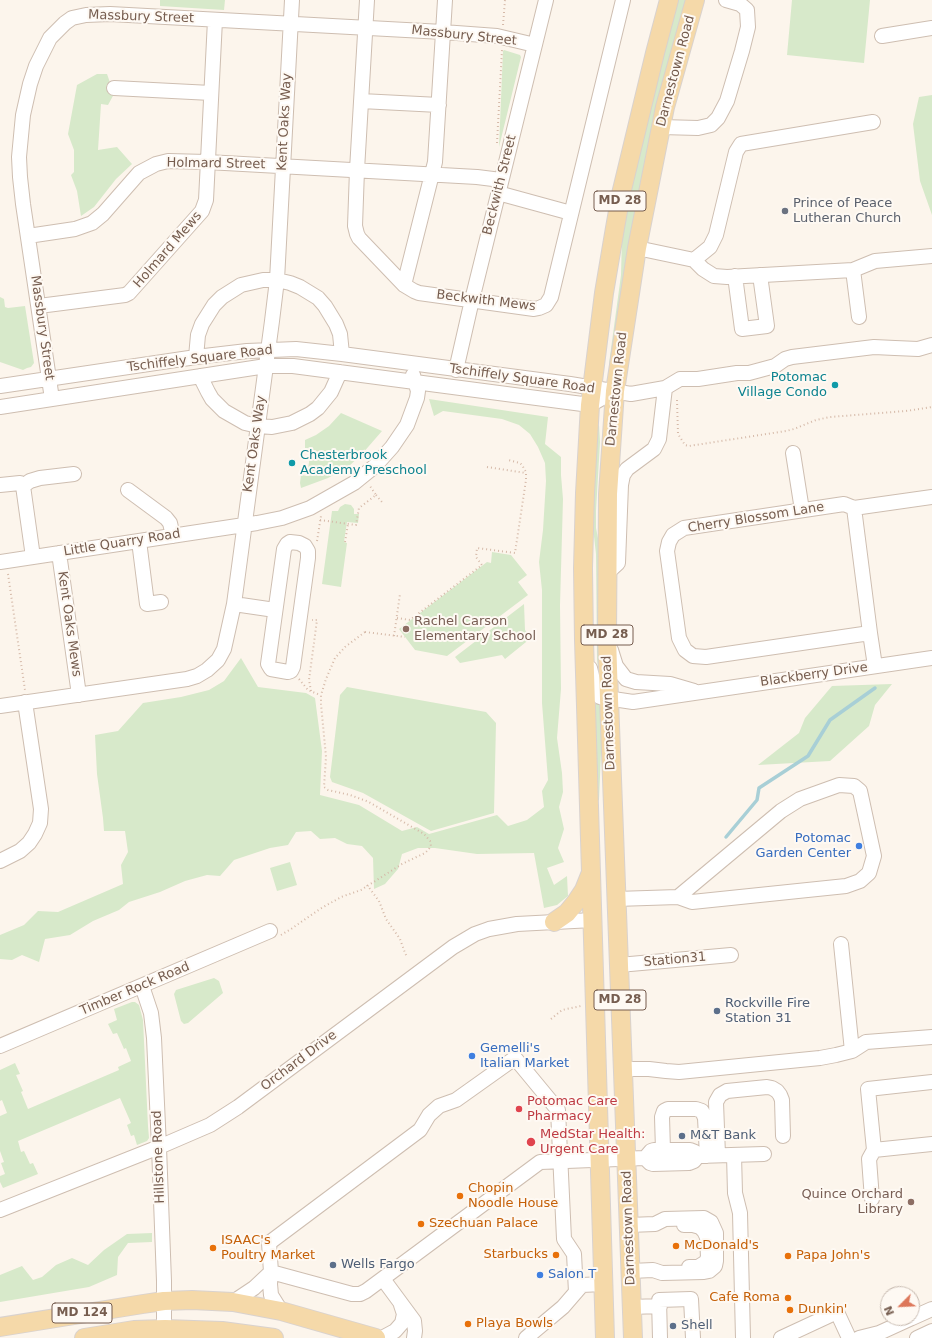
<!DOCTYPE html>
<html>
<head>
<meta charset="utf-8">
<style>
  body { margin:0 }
  #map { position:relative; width:932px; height:1338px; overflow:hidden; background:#fcf5ec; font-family:"DejaVu Sans",sans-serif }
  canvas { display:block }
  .north { position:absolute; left:880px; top:1286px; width:40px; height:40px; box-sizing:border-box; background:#fef9f3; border:1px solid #c8bbb1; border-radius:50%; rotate:246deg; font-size:11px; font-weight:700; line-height:16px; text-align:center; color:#765d4f }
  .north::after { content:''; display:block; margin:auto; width:14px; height:18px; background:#dd775a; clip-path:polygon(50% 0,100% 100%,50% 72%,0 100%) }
</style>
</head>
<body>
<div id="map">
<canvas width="932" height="1338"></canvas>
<div class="north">N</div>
</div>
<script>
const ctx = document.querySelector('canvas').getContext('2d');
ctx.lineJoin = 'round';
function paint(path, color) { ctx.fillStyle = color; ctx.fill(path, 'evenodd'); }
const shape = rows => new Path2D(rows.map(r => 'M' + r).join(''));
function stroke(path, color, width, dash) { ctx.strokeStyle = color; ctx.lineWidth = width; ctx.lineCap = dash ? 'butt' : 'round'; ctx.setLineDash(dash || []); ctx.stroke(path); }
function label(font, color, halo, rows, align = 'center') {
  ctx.font = font + ' "DejaVu Sans",sans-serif'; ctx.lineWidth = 4; ctx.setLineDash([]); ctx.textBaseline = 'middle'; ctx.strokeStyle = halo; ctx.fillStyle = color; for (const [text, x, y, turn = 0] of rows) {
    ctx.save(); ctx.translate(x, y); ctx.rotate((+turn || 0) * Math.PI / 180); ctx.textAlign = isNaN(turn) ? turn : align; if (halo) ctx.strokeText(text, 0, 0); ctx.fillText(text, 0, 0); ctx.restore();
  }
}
paint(shape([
  [160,0,225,0,224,10,160,6],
  [678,0,688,0,610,369,609,365,610,356,621,275,622,237,624,220,654,86],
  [792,0,870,0,864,63,787,55],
  [504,50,520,55,521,57,499,147,503,51],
  [97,74,107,74,114,94,108,105,101,104,98,150,117,147,132,164,116,179,94,207,81,216,77,191,71,175,74,172,74,150,68,134,77,85],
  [932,95,932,215,920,181,913,124,919,97],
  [0,297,4,299,5,307,8,308,25,306,34,363,31,367,27,368,23,370,0,362],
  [429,399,548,417,545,444,561,457,561,475,563,499,560,605,561,689,557,738,562,773,563,792,559,807,564,829,558,848,564,862,547,868,554,885,567,876,568,896,557,905,544,908,534,853,477,854,435,848,418,848,402,854,398,869,385,884,374,889,373,858,362,846,347,844,335,838,320,839,311,831,296,832,288,845,270,848,234,860,220,876,207,875,185,881,160,892,129,902,119,910,93,921,70,935,45,939,39,962,22,955,12,960,0,959,0,935,24,925,38,911,58,912,123,884,121,865,128,852,125,831,104,831,103,818,97,774,95,735,118,731,143,703,181,697,209,690,224,681,241,658,258,687,306,693,315,698,322,751,320,795,359,805,402,831,417,827,429,834,497,815,508,826,527,820,544,807,542,791,548,780,542,703,542,590,539,562,543,530,546,481,545,463,538,447,530,434,519,425,502,419,443,411,434,416],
  [341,413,382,431,362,454,348,467,328,478,301,488,300,483,301,475,307,476,310,455,310,449,305,448,305,440,316,435,329,426],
  [599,425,600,442,596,511,596,528,599,543,601,674,599,680,597,659,596,554,592,519,598,426],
  [345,504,351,505,354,509,354,514,359,514,358,523,347,522,344,542,347,543,341,587,322,584,332,511,338,511,340,507],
  [492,552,511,555,527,575,518,582,528,595,447,656,415,650,399,629,487,562,491,563],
  [524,604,525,630,531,638,505,659,502,655,460,663,455,657],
  [892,684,875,705,869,726,830,761,758,765,799,733,805,718,832,686],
  [347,687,486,712,496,723,494,813,431,831,363,793,332,782,330,777,340,695],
  [594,698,599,704,603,706,599,800,596,801],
  [290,862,297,885,277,891,270,868],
  [214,978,219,981,223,993,188,1023,184,1024,181,1021,174,994,176,990],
  [132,1002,135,1002,139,1005,143,1020,148,1126,149,1138,147,1141,137,1145,134,1135,131,1136,127,1125,131,1123,120,1098,18,1141,21,1152,24,1151,30,1164,33,1163,38,1174,3,1188,0,1182,0,1176,5,1174,1,1163,4,1162,0,1151,0,1116,7,1113,2,1100,0,1101,0,1070,15,1063,20,1074,16,1075,23,1091,21,1092,28,1109,119,1070,118,1067,131,1061,126,1048,124,1049,117,1033,113,1034,108,1024,117,1020,114,1009],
  [152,1233,152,1242,128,1243,118,1257,117,1275,89,1287,0,1302,0,1275,22,1266,33,1280,42,1277,56,1265,72,1258,88,1265,104,1250,127,1234]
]), '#d7e9ca');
stroke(shape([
  [726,837,757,800,759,788,808,756,830,720,875,688]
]), '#a8cfd6', 3.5);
const minor = shape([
  [367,0,357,170,355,226,357,234,359,238,404,285,414,291,419,293,534,309,539,308,546,305,551,297,623,0],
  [882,36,932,28],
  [114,88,211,93],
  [361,101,439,105],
  [661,127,698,128,711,125,718,118,727,101,742,51,748,27,747,10,740,4,726,0],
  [498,193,571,213],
  [28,236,75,229,92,223,103,214,139,173,156,164,168,161,207,162,477,177,501,180],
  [637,248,694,260,703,269,714,276,727,277,853,270,875,261,932,256],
  [694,260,710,247,716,235,736,152,741,144,873,122],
  [853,270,859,317],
  [735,276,742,329,767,326,760,275],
  [404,285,435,162,445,0],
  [39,306,125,295,129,293,202,211,206,200,215,20],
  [196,357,198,335,202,324,214,305,222,297,241,285,263,280,277,280,290,283,300,287,318,298,325,306,336,324,340,334,342,354],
  [456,370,472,300,546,0],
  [200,376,208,392,212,399,224,411,245,423,258,426,272,427,292,423,310,414,318,408,331,392,340,372],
  [0,386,196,357,247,351,296,349,342,354,570,384,631,394,665,388,680,379,698,379,737,373,749,373,775,366,785,359,792,357,874,347,895,348,918,349,932,345],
  [52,399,23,204,20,177,19,157,23,115,30,84,36,66,50,38,65,23,72,18,86,15,110,14,443,32,497,36,535,45],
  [0,407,266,366,293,366,590,405,615,391],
  [793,453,802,510],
  [0,485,20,483,23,486,33,557],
  [23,486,30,481,40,478,74,474],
  [128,490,166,518,170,523,173,536],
  [854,508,932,497],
  [139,541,147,604,161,602],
  [290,542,299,543,305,546,308,551,308,558,293,667,291,671,288,672,271,669,268,664,284,549,287,544,290,542],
  [59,553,79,695],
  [0,562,257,523,282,518,310,508,354,483,375,466,392,447,407,425,417,398,418,391,413,375],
  [607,573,618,563,621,485,623,475,627,469,654,449,659,439,665,388],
  [234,604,275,610],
  [870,633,854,508,844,504,684,528,673,535,669,542,667,551,679,638,685,650,693,656,706,657,870,633,875,666],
  [611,650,616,666,626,679,636,682,670,684,694,691],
  [590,668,595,688,600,697,633,702,932,658],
  [0,706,187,679,197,676,207,670,218,660,224,649,234,604,272,321,277,280,292,0],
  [0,861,20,851,29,843,35,834,40,823,41,809,25,702],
  [616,899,678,897,692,902,846,886,860,881,869,873,874,856,860,791,854,786,839,785,800,799,781,811,678,897],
  [841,944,852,1051],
  [619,965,731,955],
  [142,986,151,1013,154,1038,159,1147,164,1281,164,1338],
  [0,1046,270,931],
  [623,1069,649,1069,666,1071,679,1072,820,1058,836,1055,852,1051,866,1042,932,1037],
  [663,1150,662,1117,664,1111,668,1109,696,1109,702,1111,705,1118,707,1156],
  [874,1150,932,1144],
  [718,1155,716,1102,720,1095,727,1091,767,1087,772,1088,777,1091,780,1095,782,1100,783,1136],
  [734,1155,735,1193,740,1213,743,1338],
  [645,1158,650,1163,653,1164,689,1163,694,1161,698,1156],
  [872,1199,869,1159,874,1150,868,1089,932,1082],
  [0,1210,159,1147,210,1125,238,1107,453,947,475,934,489,929,517,924,593,920],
  [629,1225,655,1224,665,1219,704,1218,711,1222,716,1233,716,1261,715,1266,709,1271,704,1272,662,1273,653,1270,631,1271],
  [684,1225,693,1225,700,1227,704,1231,707,1237,708,1257,706,1262,698,1267,689,1267],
  [271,1272,352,1294,360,1294,366,1291,540,1162,645,1158,651,1151,654,1150,690,1150,695,1152,698,1156,764,1154],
  [383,1279,414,1321,415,1331,414,1338],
  [233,1302,254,1288,271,1272],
  [632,1307,660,1306],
  [281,1311,271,1295,270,1284,271,1272,269,1243,420,1130,429,1115,439,1106,456,1100,515,1058,558,1110,564,1239,574,1254,576,1292],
  [912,1318,932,1309],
  [382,1338,395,1331,402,1323,404,1314,401,1305],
  [526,1338,563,1307,582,1285,603,1284],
  [660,1338,659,1300,691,1299,693,1338],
  [781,1338,837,1312,849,1338],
  [859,1338,879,1333,912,1318],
  [917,1338,932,1331]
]);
const major = shape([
  [554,922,567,913,576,902,584,890,590,875],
  [0,1327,143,1304,164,1301,192,1300,233,1302,281,1311,376,1338],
  [84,1338,134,1330,165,1329,222,1331,274,1338],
  [605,1338,584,640,583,568,585,493,590,405,604,293,615,228,621,194,655,53,669,0],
  [633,1338,609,699,607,637,608,494,615,391,637,248,665,107,695,0]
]);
stroke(minor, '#cebeb1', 16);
stroke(major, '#d9d2ce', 20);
stroke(shape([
  [503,25,505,0],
  [497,143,502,50],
  [677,400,678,434,685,445,689,446,786,431,794,429,816,420,830,417,906,411,932,407],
  [487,467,526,473],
  [376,495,382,502],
  [320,520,356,525,359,508,376,495,370,486],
  [317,541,321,516],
  [345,542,348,524],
  [8,574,25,690],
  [397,618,410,620,482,565,476,557,477,548,515,553,526,480,526,472,522,465,520,463,508,460],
  [365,632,405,637],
  [394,636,400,594],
  [299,679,308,690,320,695],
  [311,691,309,680,317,620,312,620],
  [367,885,379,901,386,919,400,939,405,953,407,957],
  [281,935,291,929,320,909,341,897,361,890,402,864,425,853,429,849,431,846,430,841,424,834,369,802,350,795,328,790,324,787,326,757,321,704,321,695,326,679,335,658,345,647,365,632,365,629],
  [551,1019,562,1010,581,1006]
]), '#d5b9a8', 2, [1, 3]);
stroke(minor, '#fff', 14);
stroke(major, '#f5d9a9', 18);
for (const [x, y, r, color] of [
  [785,211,4,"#6b7280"],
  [835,385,4,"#0f9aa8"],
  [292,463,4,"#0f9aa8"],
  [406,629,4,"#8d6e63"],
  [859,846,4,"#3f7fe0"],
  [717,1011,4,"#5c6f8a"],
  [472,1056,4,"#3f7fe0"],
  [519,1109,4,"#e0444e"],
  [682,1136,4,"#5c6f8a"],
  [531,1142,5,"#e0444e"],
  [460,1196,4,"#e8710a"],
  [911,1202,4,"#8d6e63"],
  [421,1224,4,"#e8710a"],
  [676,1246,4,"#e8710a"],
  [213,1248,4,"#e8710a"],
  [556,1255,4,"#e8710a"],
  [788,1256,4,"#e8710a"],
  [333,1265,4,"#5c6f8a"],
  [540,1275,4,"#3f7fe0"],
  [788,1298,4,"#e8710a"],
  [790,1310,4,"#e8710a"],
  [468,1324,4,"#e8710a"],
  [673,1326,4,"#5c6f8a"]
]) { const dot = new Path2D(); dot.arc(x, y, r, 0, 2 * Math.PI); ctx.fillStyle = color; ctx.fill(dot); stroke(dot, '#fef9f3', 1.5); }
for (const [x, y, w] of [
  [620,201,52],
  [607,635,52],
  [620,1000,52],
  [82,1313,60]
]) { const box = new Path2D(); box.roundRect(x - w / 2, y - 10, w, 20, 3); ctx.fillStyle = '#fef9f3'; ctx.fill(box); stroke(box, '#765d4f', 1); }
label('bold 12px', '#765d4f', null, [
  ["MD 28",620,201],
  ["MD 28",607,635],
  ["MD 28",620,1000],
  ["MD 124",82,1313]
]);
label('13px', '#765d4f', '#fef9f3', [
  ["Massbury Street",141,17,2],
  ["Massbury Street",464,36,6],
  ["Darnestown Road",676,71,-75],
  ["Kent Oaks Way",285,122,-87],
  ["Holmard Street",216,164,1],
  ["Beckwith Street",500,185,-76],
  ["Holmard Mews",168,250,-49],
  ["Beckwith Mews",486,301,7],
  ["Massbury Street",42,328,82],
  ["Tschiffely Square Road",200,359,-7],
  ["Tschiffely Square Road",522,379,8],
  ["Darnestown Road",617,389,-84],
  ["Kent Oaks Way",255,444,-82],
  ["Cherry Blossom Lane",756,518,-9],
  ["Little Quarry Road",122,543,-9],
  ["Kent Oaks Mews",69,624,82],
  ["Blackberry Drive",814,675,-8],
  ["Darnestown Road",609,713,-92],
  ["Station31",675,960,-5],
  ["Timber Rock Road",135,989,-23],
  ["Orchard Drive",299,1061,-37],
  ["Hillstone Road",159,1157,-92],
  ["Darnestown Road",629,1228,-92]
]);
label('13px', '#5b616d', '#fef9f3', [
  ["Prince of Peace",793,204],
  ["Lutheran Church",793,219]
], 'left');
label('13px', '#0d838f', '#fef9f3', [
  ["Potomac",827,378],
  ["Village Condo",827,393],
  ["Chesterbrook",300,456,"left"],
  ["Academy Preschool",300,471,"left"]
], 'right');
label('13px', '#785e54', '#fef9f3', [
  ["Rachel Carson",414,622],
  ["Elementary School",414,637],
  ["Quince Orchard",903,1195,"right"],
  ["Library",903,1210,"right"]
], 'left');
label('13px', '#366cbe', '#fef9f3', [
  ["Potomac",851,839,"right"],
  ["Garden Center",851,854,"right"],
  ["Gemelli's",480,1049],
  ["Italian Market",480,1064],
  ["Salon T",548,1275]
], 'left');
label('13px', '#4e5e75', '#fef9f3', [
  ["Rockville Fire",725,1004],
  ["Station 31",725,1019],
  ["M&T Bank",690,1136],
  ["Wells Fargo",341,1265],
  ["Shell",681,1326]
], 'left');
label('13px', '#be3a42', '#fef9f3', [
  ["Potomac Care",527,1102],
  ["Pharmacy",527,1117],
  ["MedStar Health:",540,1135],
  ["Urgent Care",540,1150]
], 'left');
label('13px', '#c56008', '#fef9f3', [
  ["Chopin",468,1189],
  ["Noodle House",468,1204],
  ["Szechuan Palace",429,1224],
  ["ISAAC's",221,1241],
  ["Poultry Market",221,1256],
  ["McDonald's",684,1246],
  ["Starbucks",548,1255,"right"],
  ["Papa John's",796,1256],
  ["Cafe Roma",780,1298,"right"],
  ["Dunkin'",798,1310],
  ["Playa Bowls",476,1324]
], 'left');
</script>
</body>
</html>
